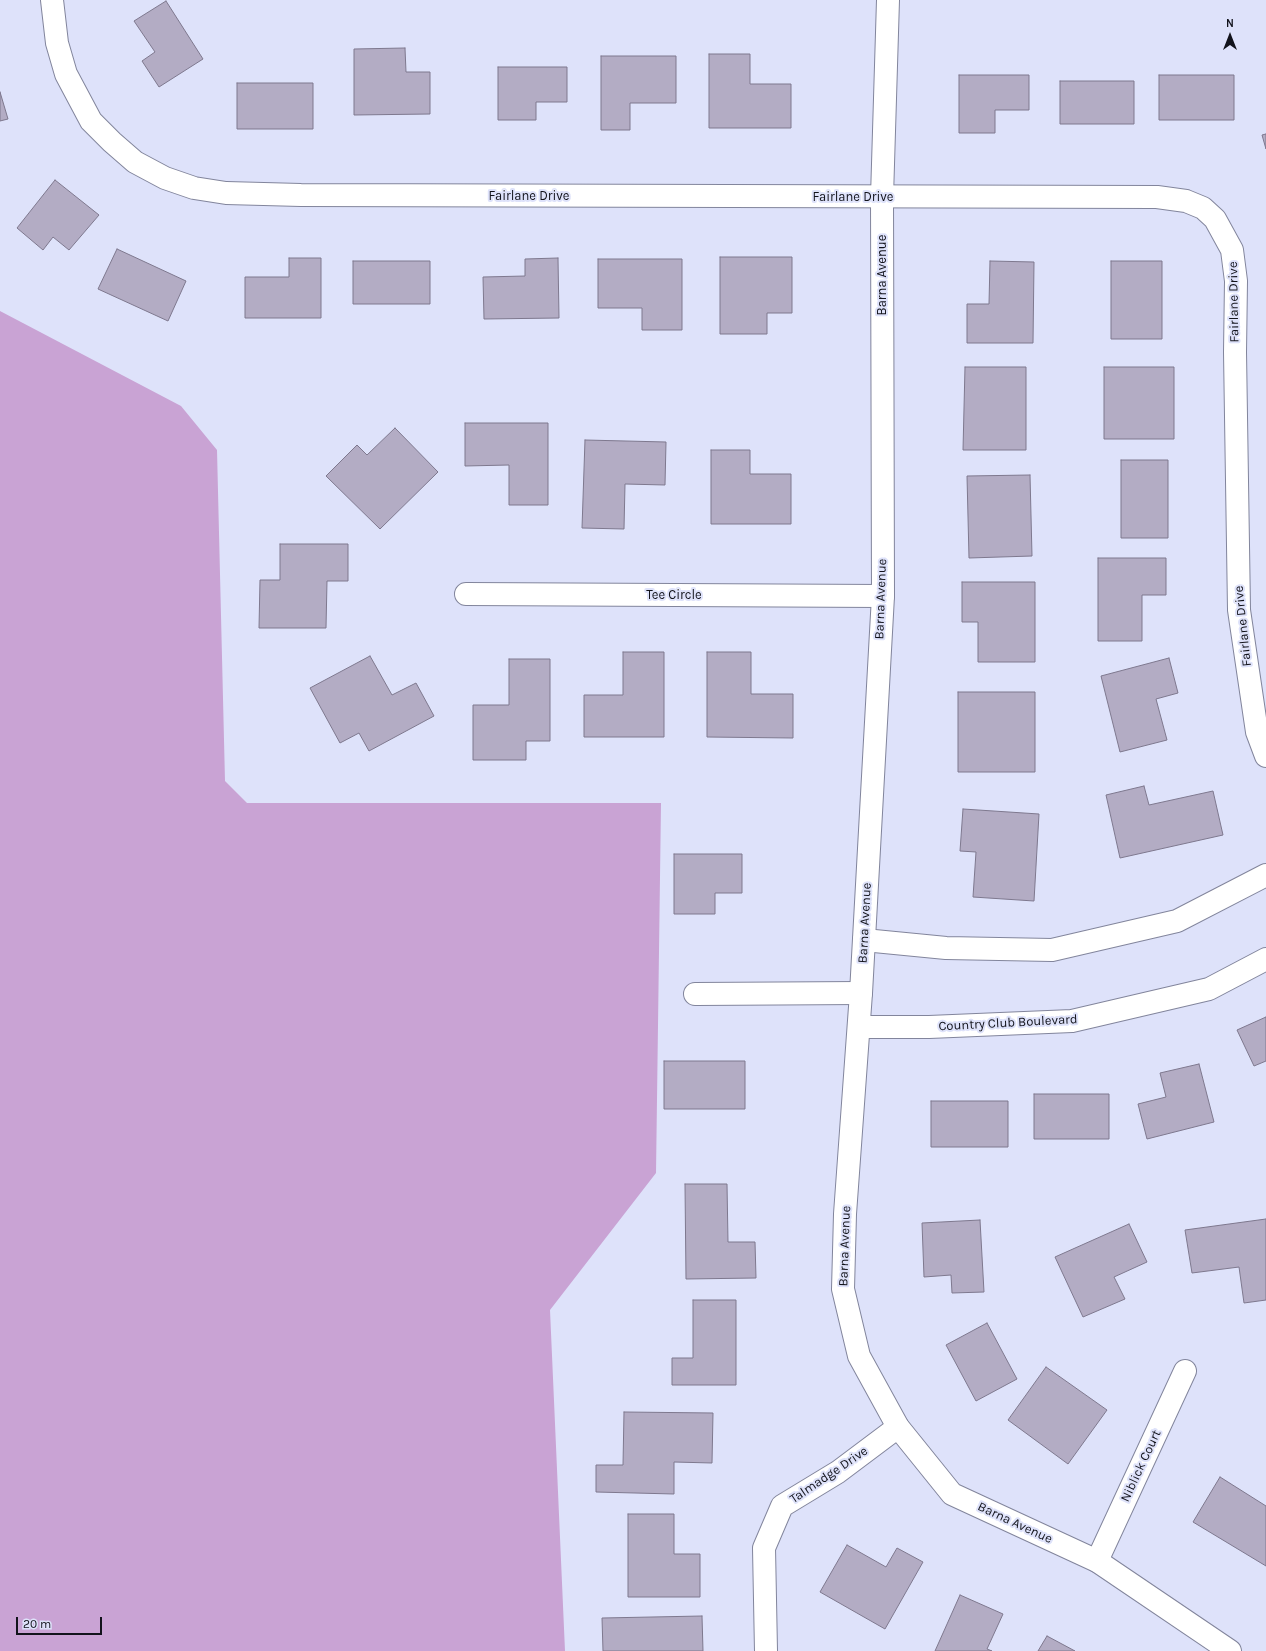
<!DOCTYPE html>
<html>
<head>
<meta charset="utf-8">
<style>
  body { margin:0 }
  #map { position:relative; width:1266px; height:1651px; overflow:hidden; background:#dee2fa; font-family:Karla,sans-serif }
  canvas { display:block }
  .north { position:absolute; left:1210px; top:16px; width:40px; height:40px; -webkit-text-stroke:3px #dee2fa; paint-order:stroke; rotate:0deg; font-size:11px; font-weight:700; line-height:16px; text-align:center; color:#12131b }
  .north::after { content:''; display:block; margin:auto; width:14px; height:18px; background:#12131b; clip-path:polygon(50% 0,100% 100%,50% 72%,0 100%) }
  .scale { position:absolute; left:16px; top:1617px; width:86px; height:18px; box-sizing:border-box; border:2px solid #12131b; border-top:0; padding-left:5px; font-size:12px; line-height:14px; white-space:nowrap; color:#12131b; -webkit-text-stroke:3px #dee2fa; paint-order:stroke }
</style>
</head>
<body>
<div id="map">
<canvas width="1266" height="1651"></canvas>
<div class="north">N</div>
<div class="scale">20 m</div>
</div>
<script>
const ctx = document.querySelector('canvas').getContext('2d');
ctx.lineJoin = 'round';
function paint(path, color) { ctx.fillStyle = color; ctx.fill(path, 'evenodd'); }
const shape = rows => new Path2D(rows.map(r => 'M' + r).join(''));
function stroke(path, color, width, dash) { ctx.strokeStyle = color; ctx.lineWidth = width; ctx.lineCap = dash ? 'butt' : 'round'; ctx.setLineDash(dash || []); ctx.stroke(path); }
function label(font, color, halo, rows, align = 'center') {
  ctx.font = font + ' Karla,sans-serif'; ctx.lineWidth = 4; ctx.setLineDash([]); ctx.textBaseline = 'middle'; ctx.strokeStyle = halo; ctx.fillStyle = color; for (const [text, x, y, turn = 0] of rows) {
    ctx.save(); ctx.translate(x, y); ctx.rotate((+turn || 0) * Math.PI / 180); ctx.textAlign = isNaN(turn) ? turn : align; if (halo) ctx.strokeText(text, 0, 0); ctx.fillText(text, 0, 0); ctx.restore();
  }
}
paint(shape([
  [0,311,181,406,217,450,225,781,247,803,661,803,656,1173,550,1310,565,1651,0,1651]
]), '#c9a3d4');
const building = shape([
  [166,1,203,59,159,87,142,61,155,52,134,21,166,1],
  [405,48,406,72,430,72,430,114,354,115,354,49,405,48],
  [709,54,750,54,750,84,791,84,791,128,709,128,709,54],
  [601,56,676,56,676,103,630,103,630,130,601,130,601,56],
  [498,67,567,67,567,102,536,102,536,120,498,120,498,67],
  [959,75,1029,75,1029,110,995,110,995,133,959,133,959,75],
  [1159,75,1234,75,1234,120,1159,120,1159,75],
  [1060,81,1134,81,1134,124,1060,124,1060,81],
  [237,83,313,83,313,129,237,129,237,83],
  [0,92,8,119,0,121,0,92],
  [1266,134,1266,149,1262,135,1266,134],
  [55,180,99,215,69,250,53,237,43,250,17,228,55,180],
  [117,249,186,281,168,321,98,289,117,249],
  [720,257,792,257,792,313,767,313,767,334,720,334,720,257],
  [289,258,321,258,321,318,245,318,245,277,289,277,289,258],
  [558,258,559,318,484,319,483,277,525,276,525,259,558,258],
  [598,259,682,259,682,330,642,330,642,308,598,308,598,259],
  [353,261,430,261,430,304,353,304,353,261],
  [990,261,1034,262,1033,343,967,343,967,304,989,304,990,261],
  [1111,261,1162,261,1162,339,1111,339,1111,261],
  [965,367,1026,367,1026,450,963,450,965,367],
  [1104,367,1174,367,1174,439,1104,439,1104,367],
  [465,423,548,423,548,505,509,505,509,465,465,466,465,423],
  [395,428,438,472,380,529,326,476,357,445,367,455,395,428],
  [585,440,666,442,665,485,625,484,624,529,582,528,585,440],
  [711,450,750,450,750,474,791,474,791,524,711,524,711,450],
  [1121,460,1168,460,1168,538,1121,538,1121,460],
  [1030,475,1032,556,969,558,967,476,1030,475],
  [280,544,348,544,348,581,327,581,326,628,259,628,260,580,280,580,280,544],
  [1098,558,1166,558,1166,595,1142,595,1142,641,1098,641,1098,558],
  [962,582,1035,582,1035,662,978,662,978,622,962,622,962,582],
  [623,652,664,652,664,737,584,737,584,695,623,695,623,652],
  [707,652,751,652,751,694,793,694,793,738,707,737,707,652],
  [370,656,392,695,416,683,434,716,369,751,359,733,340,743,310,688,370,656],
  [1169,658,1178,693,1156,699,1167,740,1120,752,1101,676,1169,658],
  [509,659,550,659,550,741,526,741,526,760,473,760,473,705,509,705,509,659],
  [958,692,1035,692,1035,772,958,772,958,692],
  [1144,786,1149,805,1213,791,1223,835,1120,858,1106,795,1144,786],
  [963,809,1039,814,1034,901,973,897,976,852,960,851,963,809],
  [674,854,742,854,742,893,715,893,715,914,674,914,674,854],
  [1266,1017,1266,1061,1254,1066,1237,1030,1266,1017],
  [664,1061,745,1061,745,1109,664,1109,664,1061],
  [1199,1064,1214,1122,1147,1139,1138,1104,1166,1097,1160,1073,1199,1064],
  [1034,1094,1109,1094,1109,1139,1034,1139,1034,1094],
  [931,1101,1008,1101,1008,1147,931,1147,931,1101],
  [685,1184,727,1184,728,1242,755,1242,756,1278,686,1279,685,1184],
  [1266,1219,1266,1300,1244,1303,1239,1267,1192,1273,1185,1230,1266,1219],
  [980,1220,984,1292,952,1293,951,1275,924,1277,922,1223,980,1220],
  [1129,1224,1147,1262,1114,1277,1125,1299,1083,1317,1055,1257,1129,1224],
  [693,1300,736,1300,736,1385,672,1385,672,1358,693,1358,693,1300],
  [987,1323,1017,1379,976,1401,946,1345,987,1323],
  [1046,1367,1107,1410,1068,1464,1008,1420,1046,1367],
  [624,1412,713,1413,712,1463,674,1462,674,1494,596,1492,596,1465,623,1465,624,1412],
  [1220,1477,1266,1506,1266,1566,1193,1522,1220,1477],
  [628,1514,674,1514,674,1554,700,1554,700,1597,628,1597,628,1514],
  [847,1545,886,1567,897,1548,923,1562,885,1629,820,1592,847,1545],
  [960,1595,1003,1614,987,1649,992,1651,935,1651,960,1595],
  [702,1616,703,1651,603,1651,602,1618,702,1616],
  [1047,1636,1075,1651,1038,1651,1047,1636]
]);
paint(building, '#b3acc4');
stroke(building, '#7e788e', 1);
const minor = shape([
  [52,0,57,43,66,74,91,121,112,142,135,162,165,178,194,188,226,193,301,195,1157,197,1186,201,1203,208,1215,219,1232,250,1236,281,1235,352,1239,610,1257,732,1266,756],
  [466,594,883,596],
  [864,940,946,948,1052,950,1177,921,1266,875],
  [695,994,861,993],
  [859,1027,929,1027,1072,1021,1209,989,1266,959],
  [1097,1561,1185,1371],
  [766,1651,764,1548,782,1506,838,1472,898,1427]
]);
const tertiary = shape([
  [888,0,882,197,883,596,861,993,845,1214,843,1289,859,1356,898,1427,952,1494,1097,1561,1230,1651]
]);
stroke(minor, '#82859c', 24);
stroke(tertiary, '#82859c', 24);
stroke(minor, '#fff', 22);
stroke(tertiary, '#fff', 22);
label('13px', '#12131b', '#dee2fa', [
  ["Fairlane Drive",529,196],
  ["Fairlane Drive",853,197],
  ["Barna Avenue",882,275,-90],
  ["Fairlane Drive",1234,302,-91],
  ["Tee Circle",674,595],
  ["Barna Avenue",881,599,-88],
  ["Fairlane Drive",1243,626,-96],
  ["Barna Avenue",865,923,-87],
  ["Country Club Boulevard",1008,1023,-3],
  ["Barna Avenue",845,1246,-88],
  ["Niblick Court",1141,1466,-65],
  ["Talmadge Drive",829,1475,-34],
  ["Barna Avenue",1015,1523,25]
]);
</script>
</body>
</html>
